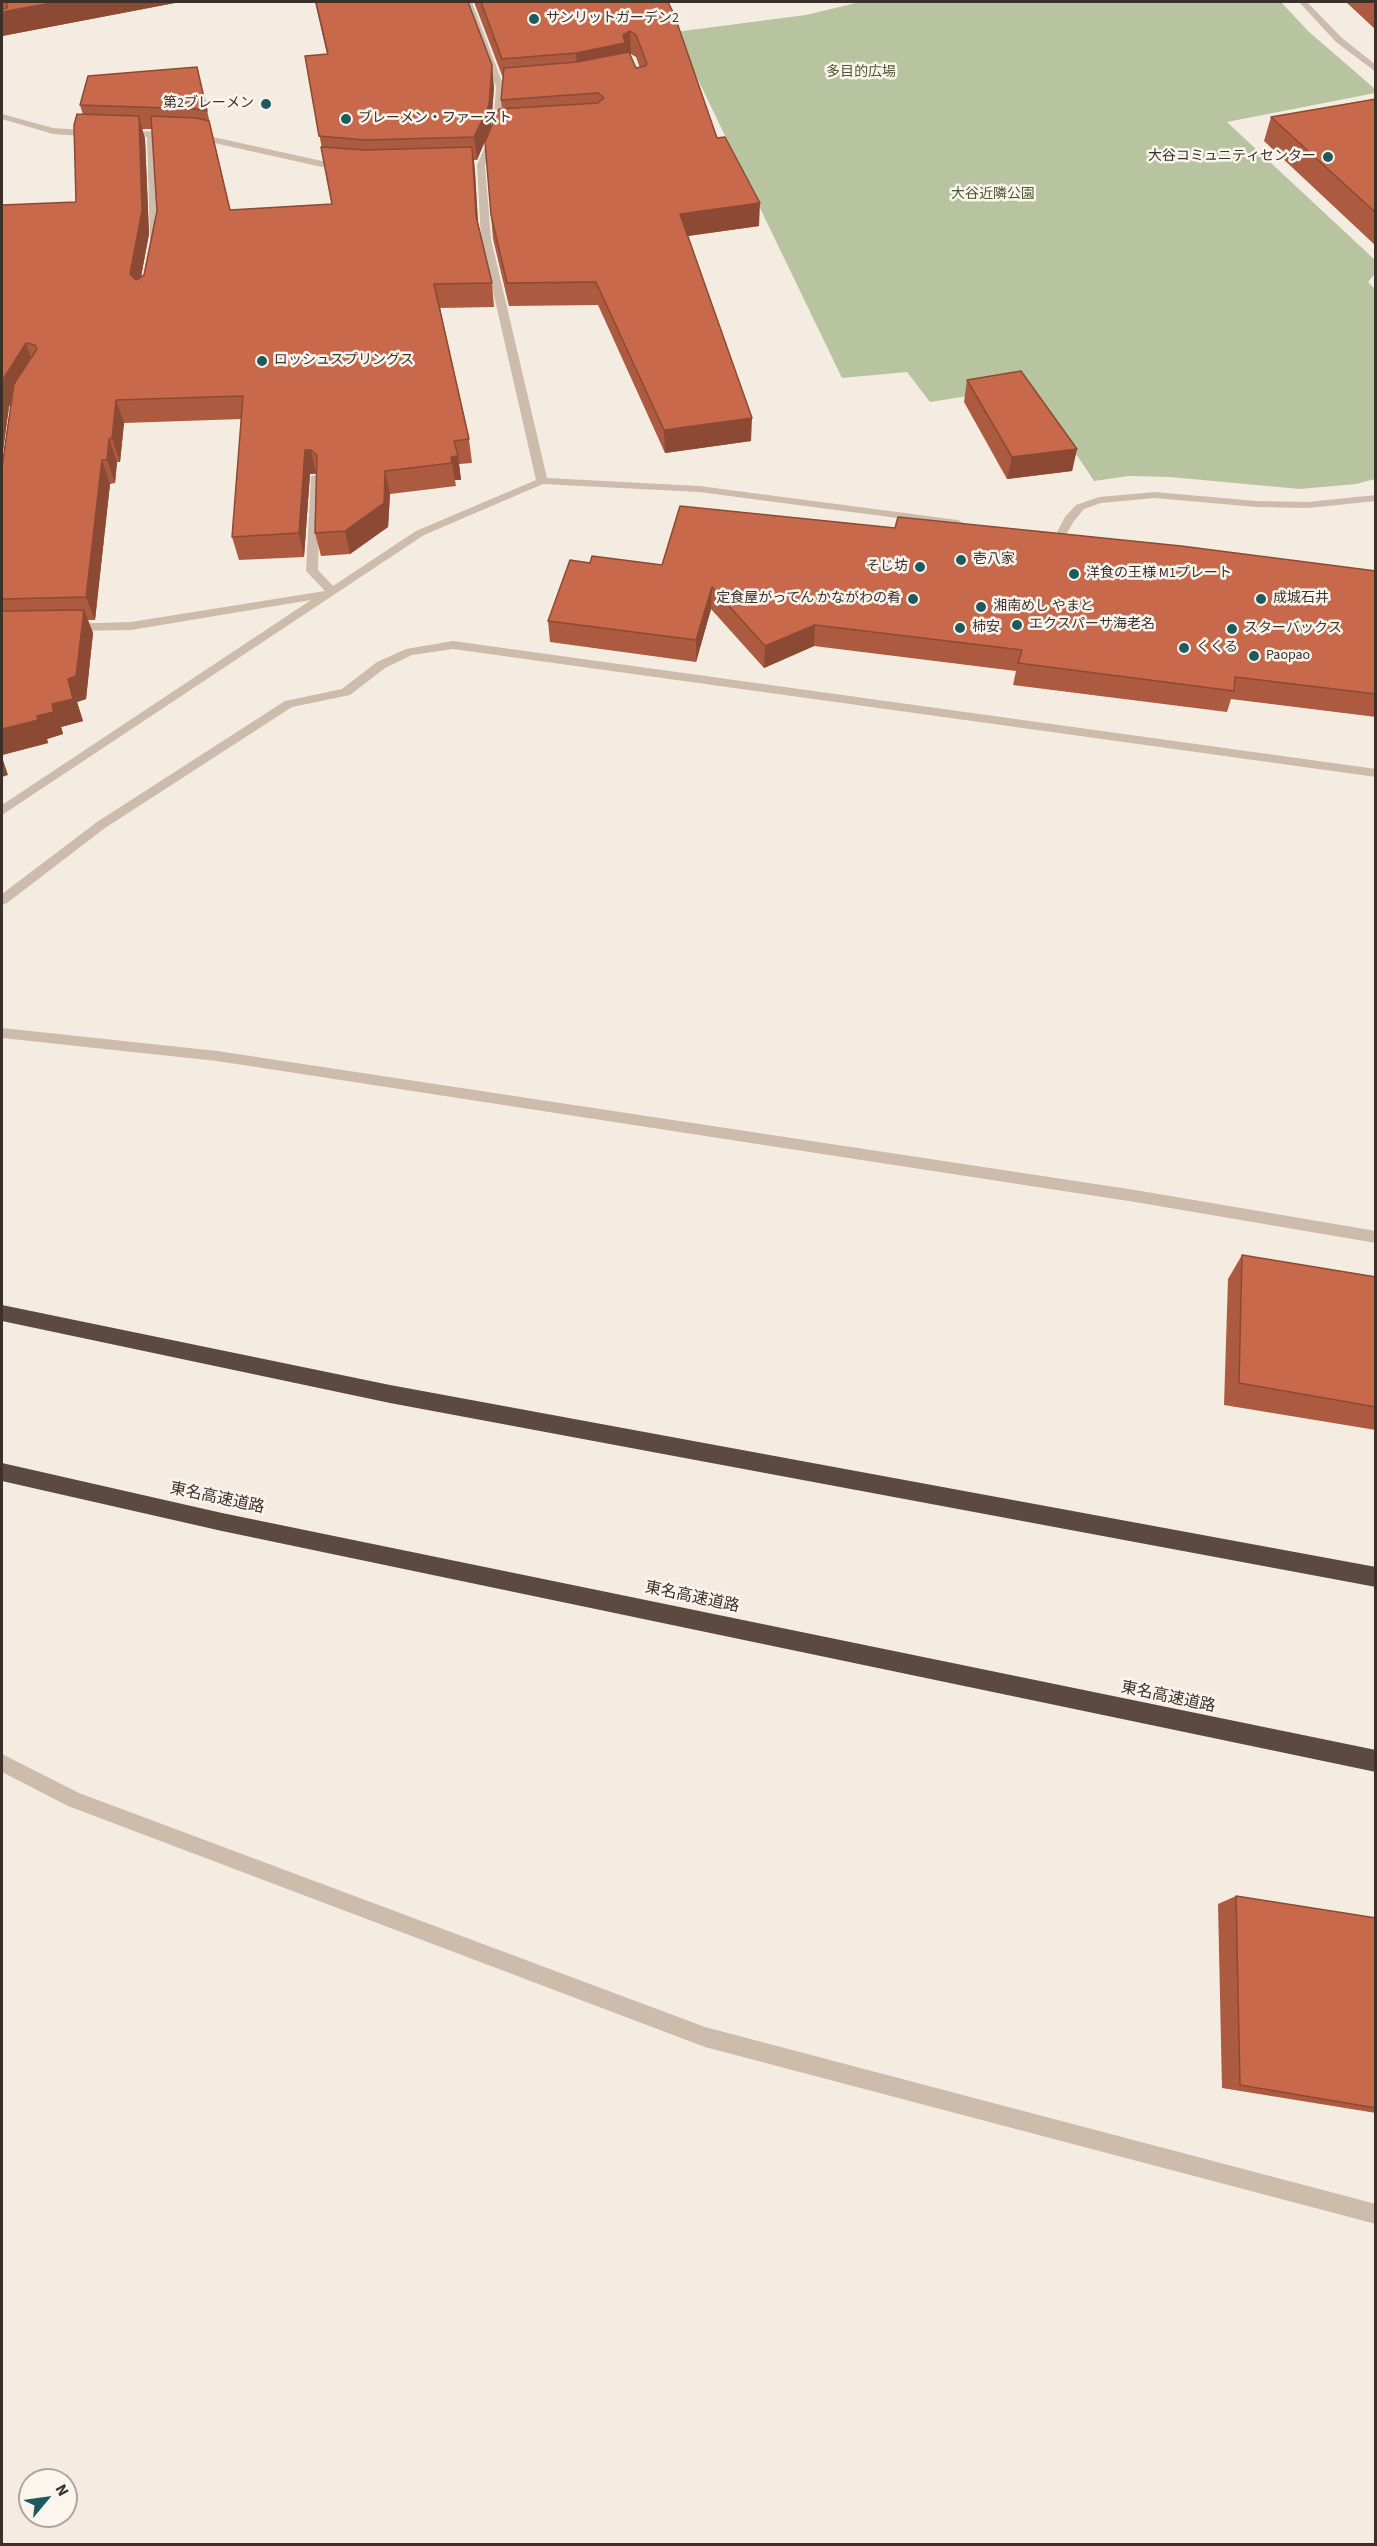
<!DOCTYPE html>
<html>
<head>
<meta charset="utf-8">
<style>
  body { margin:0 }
  #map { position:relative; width:1377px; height:2546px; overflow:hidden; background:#f4ebe1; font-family:"Source Sans 3",sans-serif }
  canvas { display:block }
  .frame { position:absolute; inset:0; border:3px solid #3b302b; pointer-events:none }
  .north { position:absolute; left:18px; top:2468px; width:60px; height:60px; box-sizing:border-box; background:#fbf5ee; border:2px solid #aea6a0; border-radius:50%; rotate:61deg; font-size:16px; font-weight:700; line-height:24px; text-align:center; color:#3b302b }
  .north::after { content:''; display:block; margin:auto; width:21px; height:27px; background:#1f5a5e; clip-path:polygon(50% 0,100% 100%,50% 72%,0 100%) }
</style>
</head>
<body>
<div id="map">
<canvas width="1377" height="2546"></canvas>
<div class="frame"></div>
<div class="north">N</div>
</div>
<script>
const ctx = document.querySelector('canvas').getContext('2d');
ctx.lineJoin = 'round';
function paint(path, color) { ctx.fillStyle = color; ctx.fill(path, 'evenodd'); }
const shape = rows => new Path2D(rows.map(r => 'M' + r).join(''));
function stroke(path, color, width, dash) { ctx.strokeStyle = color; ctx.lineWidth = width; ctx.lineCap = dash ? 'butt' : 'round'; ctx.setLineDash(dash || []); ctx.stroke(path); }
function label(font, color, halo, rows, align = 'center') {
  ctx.font = font + ' "Source Sans 3","Noto Sans JP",sans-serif'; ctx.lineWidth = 5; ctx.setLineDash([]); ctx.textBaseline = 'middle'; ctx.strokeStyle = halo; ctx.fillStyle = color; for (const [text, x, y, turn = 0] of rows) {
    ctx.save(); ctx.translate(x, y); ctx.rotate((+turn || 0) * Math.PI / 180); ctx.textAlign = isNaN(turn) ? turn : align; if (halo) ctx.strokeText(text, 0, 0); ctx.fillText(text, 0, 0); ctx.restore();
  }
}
paint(shape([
  [860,2,1281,2,1308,31,1375,89,1375,93,1227,122,1375,260,1375,274,1368,282,1376,290,1375,479,1356,484,1300,489,1170,477,1129,476,1094,481,1031,386,930,402,907,372,842,378,675,32,806,15]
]), '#b8c4a0');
paint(shape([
  [464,2,472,2,504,87,501,128,485,165,491,239,547,478,699,486,958,520,963,523,958,526,699,492,543,484,424,535,2,815,2,805,311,600,131,630,70,631,64,627,66,624,131,622,325,591,306,571,311,476,315,475,320,478,318,570,333,586,416,531,536,480,481,239,477,165,493,128,496,87,464,2],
  [1299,2,1307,2,1342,38,1376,65,1376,72,1336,42,1299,2],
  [2,114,53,128,96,131,100,134,96,137,53,134,2,119,2,114],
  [123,131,171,132,175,135,171,138,155,137,158,241,150,239,147,137,120,136,119,134,123,131],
  [195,133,322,161,344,163,348,166,344,169,322,167,192,138,192,134,195,133],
  [1155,492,1256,501,1308,502,1376,495,1376,501,1308,508,1256,507,1155,498,1101,503,1084,509,1074,521,1064,538,1056,538,1055,536,1065,517,1076,505,1099,497,1155,492],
  [453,641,1376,769,1376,777,453,649,412,655,385,668,350,695,292,707,105,828,7,903,2,905,2,894,97,822,285,701,342,689,377,662,406,649,453,641],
  [2,1028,217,1051,1135,1190,1376,1231,1376,1243,1135,1202,217,1061,2,1038,2,1028],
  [2,1754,79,1793,705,2027,1376,2204,1376,2224,705,2047,68,1806,2,1772,2,1754]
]), '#cdbbac');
paint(shape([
  [2,1305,390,1385,1376,1567,1376,1587,390,1403,2,1321,2,1305],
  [2,1463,222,1513,1376,1750,1376,1772,222,1531,2,1481,2,1463]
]), '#5c4a42');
paint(shape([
  [2,2,180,2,2,36],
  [315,2,468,2,494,87,491,127,477,160,474,160,478,223,492,283,494,307,440,308,469,439,472,463,459,464,461,480,455,480,456,486,390,494,388,527,350,554,321,556,315,533,317,474,310,474,304,557,239,560,232,537,242,419,124,423,120,462,117,462,115,483,110,484,95,620,88,620,93,633,86,699,77,702,83,721,61,727,63,734,47,739,48,743,2,755,2,467,11,402,9,407,2,458,2,205,76,202,83,115,80,105,197,67,230,210,332,204,305,56,327,54],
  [142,129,152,129,157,211,144,275,141,277,149,234,145,139],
  [474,2,668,2,717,138,759,226,688,236,751,441,665,453,598,305,509,306,493,239,491,215,502,109,501,100,503,78],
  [630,54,631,54,636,57,640,68,636,68],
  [1346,2,1376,2,1376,30],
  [1376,99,1376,246,1264,141,1271,117],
  [967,380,1077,449,1072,471,1007,479,964,402],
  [895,528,1376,571,1376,717,1231,699,1227,712,1013,685,1016,671,814,646,764,668,711,609,696,662,550,642,548,621,590,563,662,565],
  [1242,1255,1376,1277,1376,1430,1224,1405,1228,1279],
  [1236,1896,1376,1918,1376,2113,1222,2088,1218,1904]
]), '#ac5a40');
paint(shape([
  [57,2,180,2,2,36,2,12],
  [630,31,631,54,578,76,576,53],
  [492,65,494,87,491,127,477,160,474,137],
  [139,116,145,139,149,234,137,298,130,274],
  [472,147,475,170,479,240,476,216],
  [760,203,759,226,680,237,680,214],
  [26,343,34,367,9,407,2,458,2,381],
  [116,400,124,423,120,462,112,438],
  [752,418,751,441,665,453,664,430],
  [109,439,117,462,115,483,107,460],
  [1077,449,1072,471,1007,479,1012,457],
  [305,450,311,450,316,473,310,474,304,557,299,533],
  [458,456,461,480,455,480,451,457],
  [102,460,110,484,95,620,86,597],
  [385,471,390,494,388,527,350,554,345,531],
  [712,587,711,609,696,662,696,640],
  [84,610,93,633,86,699,77,702,83,721,61,727,63,734,47,739,48,743,2,755,2,729,37,716,52,704,68,679],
  [815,625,814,646,764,668,765,646],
  [2,757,8,775,2,777]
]), '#8c4a34');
const building = shape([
  [7,2,57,2,2,12,2,9,7,8,7,2],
  [316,2,468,2,492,65,489,105,474,137,365,140,319,136,305,56,328,54,316,2],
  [481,2,668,2,674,14,717,138,725,137,760,203,680,214,752,418,664,430,596,282,507,283,491,215,485,142,499,109,598,103,604,98,598,93,501,100,504,68,577,62,629,52,636,68,645,66,647,64,636,35,630,31,623,35,625,43,576,53,502,59,481,2],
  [197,67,207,111,197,109,80,105,88,76,197,67],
  [1376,99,1376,213,1271,117,1376,99],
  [77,114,139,116,142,211,130,274,136,280,144,275,157,211,151,116,196,118,209,121,230,210,332,204,321,147,365,150,472,147,476,216,492,283,434,284,469,439,454,441,458,456,451,457,452,463,385,471,384,503,345,531,315,533,317,455,311,450,305,450,299,533,232,537,243,396,116,400,112,438,109,439,107,460,102,460,86,597,2,599,2,467,14,384,37,349,35,345,26,343,2,381,2,205,76,202,74,125,77,114],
  [1021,371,1077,449,1012,457,967,380,1021,371],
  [680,506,895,528,898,517,1181,546,1376,571,1376,694,1235,677,1234,691,1018,663,1022,650,815,625,765,646,712,587,696,640,548,621,570,560,590,563,592,556,662,565,680,506],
  [84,610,76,676,68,679,73,699,52,704,54,712,37,716,38,720,2,729,2,611,84,610],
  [1242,1255,1376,1277,1376,1407,1239,1383,1242,1255],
  [1236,1896,1376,1918,1376,2108,1240,2085,1236,1896]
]);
paint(building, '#c8694b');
stroke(building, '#8c4a34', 1.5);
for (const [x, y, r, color] of [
  [534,19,6,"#1f5a5e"],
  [266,104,6,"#1f5a5e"],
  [346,119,6,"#1f5a5e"],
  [1328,157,6,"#1f5a5e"],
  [262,361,6,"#1f5a5e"],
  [961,560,6,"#1f5a5e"],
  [920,567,6,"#1f5a5e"],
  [1074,574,6,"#1f5a5e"],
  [913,599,6,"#1f5a5e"],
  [1261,599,6,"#1f5a5e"],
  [981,607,6,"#1f5a5e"],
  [1017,625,6,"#1f5a5e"],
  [960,628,6,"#1f5a5e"],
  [1232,629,6,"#1f5a5e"],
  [1184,648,6,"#1f5a5e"],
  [1254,656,6,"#1f5a5e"]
]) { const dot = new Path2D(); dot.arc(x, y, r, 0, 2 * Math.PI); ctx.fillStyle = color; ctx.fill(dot); stroke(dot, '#fbf5ee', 2); }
label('14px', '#3b302b', '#fbf5ee', [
  ["サンリットガーデン2",546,19],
  ["第2ブレーメン",254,104,"right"],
  ["ブレーメン・ファースト",358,119],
  ["大谷コミュニティセンター",1316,157,"right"],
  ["ロッシュスプリングス",274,361],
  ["壱八家",973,560],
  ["そじ坊",908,567,"right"],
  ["洋食の王様 M1プレート",1086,574],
  ["定食屋がってん かながわの肴",901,599,"right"],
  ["成城石井",1273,599],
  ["湘南めし やまと",993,607],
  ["エクスパーサ海老名",1029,625],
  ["柿安",972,628],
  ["スターバックス",1244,629],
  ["くくる",1196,648],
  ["Paopao",1266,656]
], 'left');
label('14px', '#4a5a2e', '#fbf5ee', [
  ["多目的広場",861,73],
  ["大谷近隣公園",993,195]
]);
label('16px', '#3b302b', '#fbf5ee', [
  ["東名高速道路",217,1499,12],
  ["東名高速道路",692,1598,12],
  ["東名高速道路",1168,1698,12]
]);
</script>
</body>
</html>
